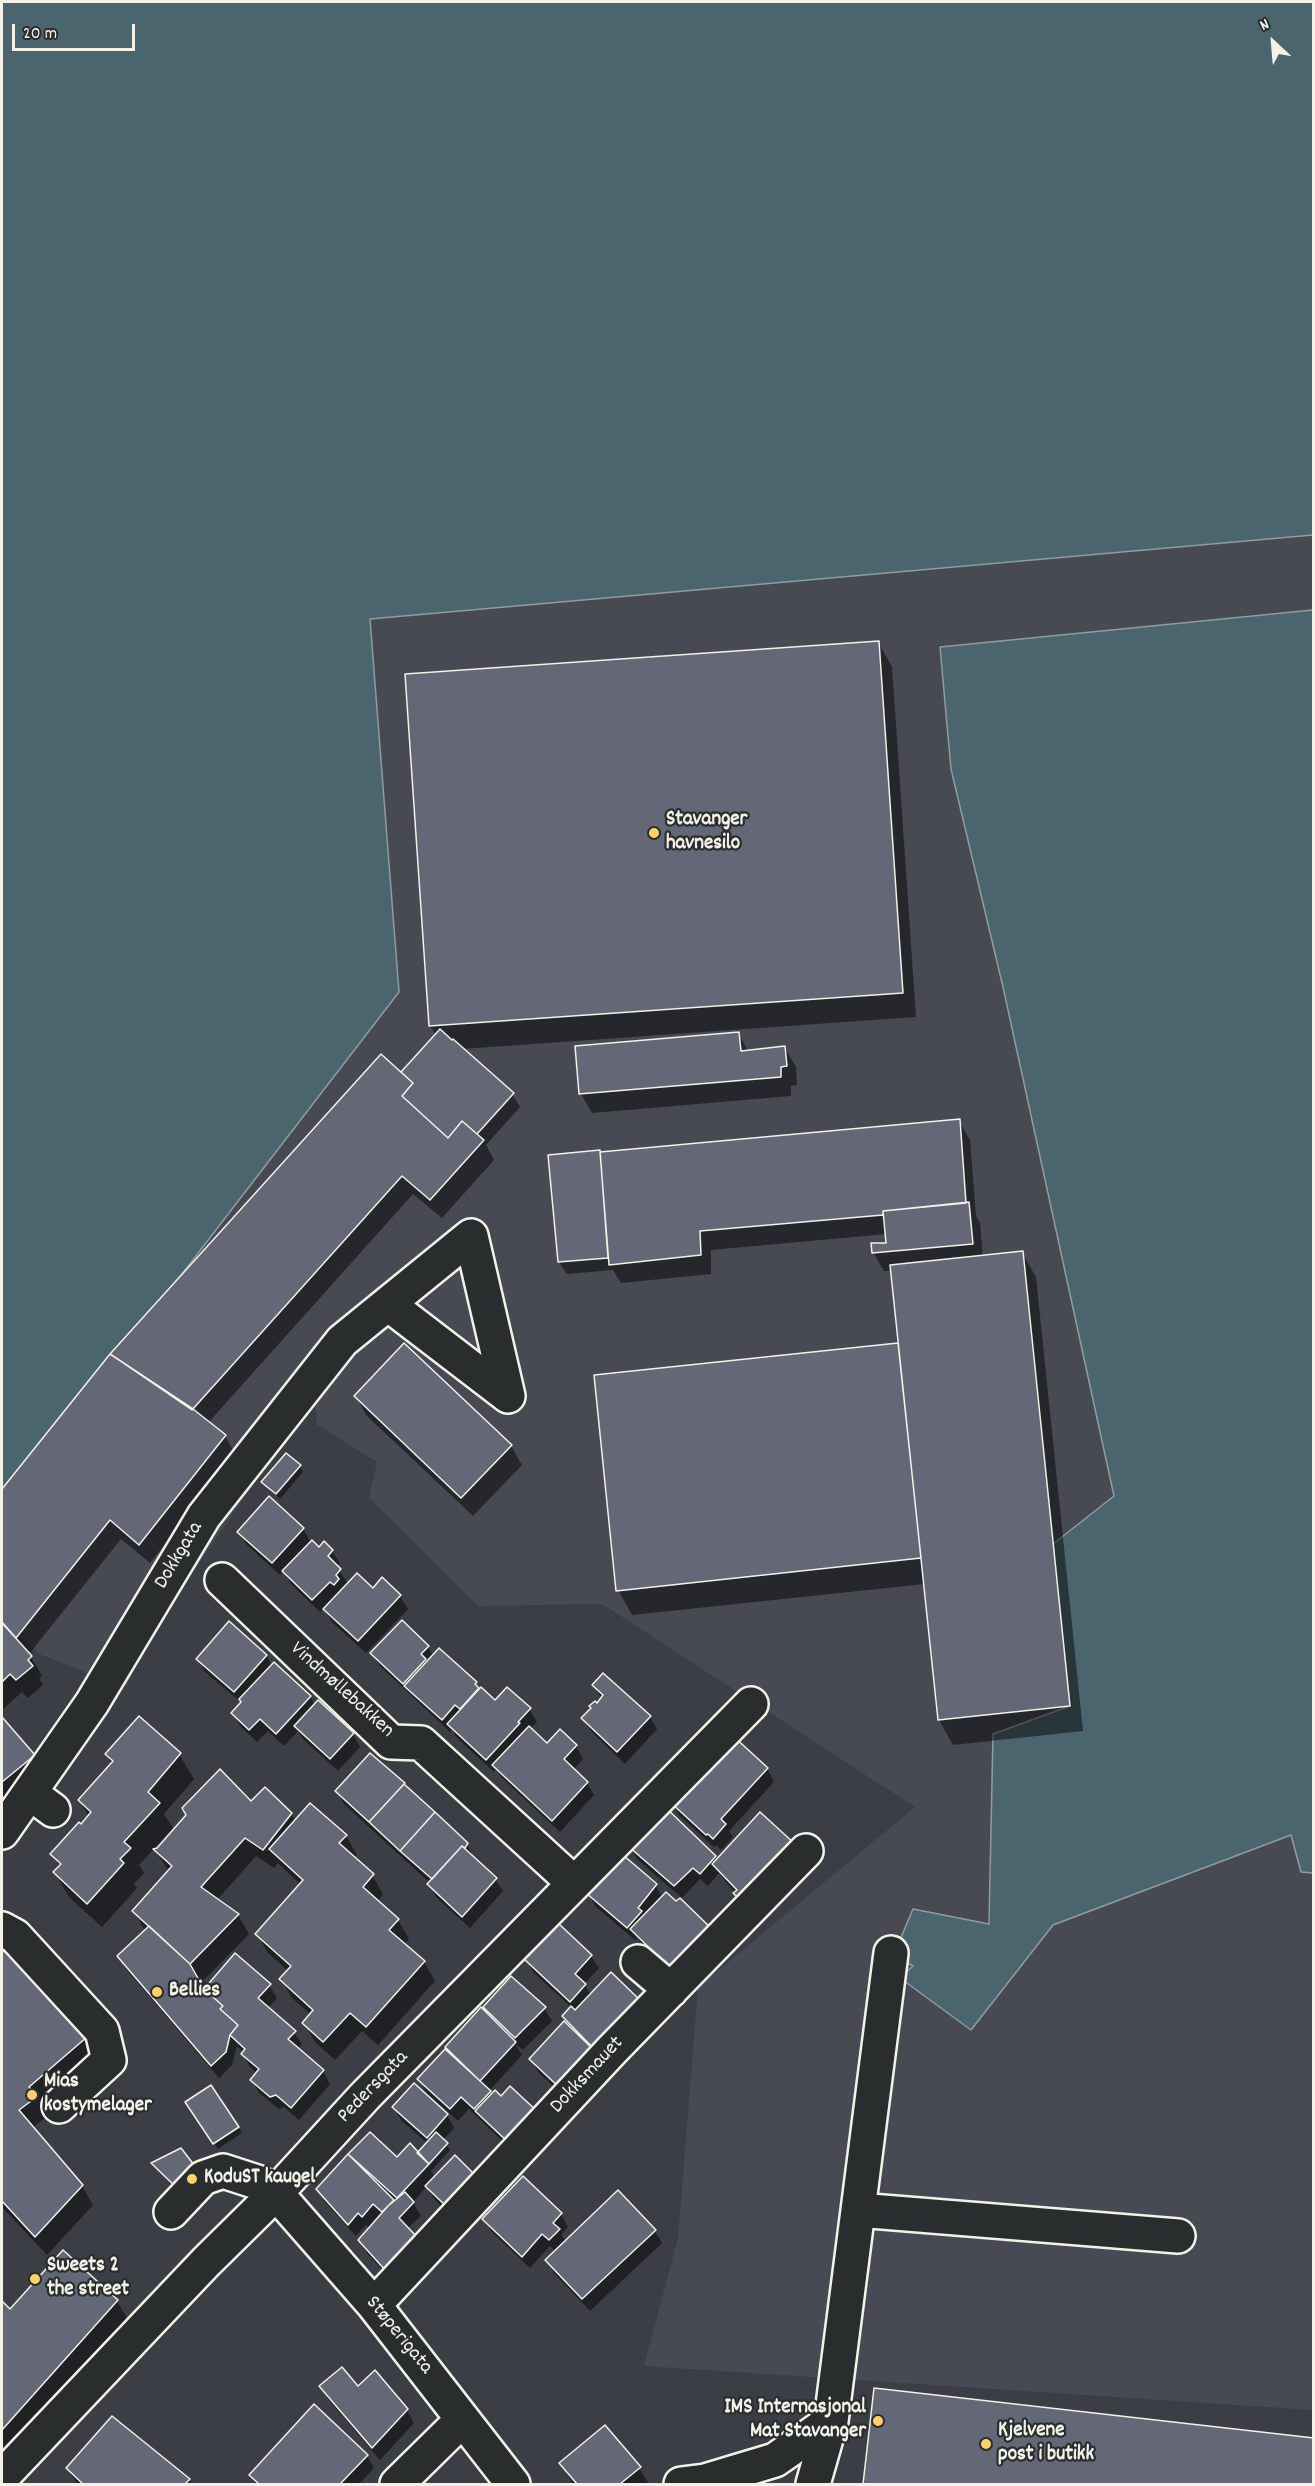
<!DOCTYPE html>
<html>
<head>
<meta charset="utf-8">
<style>
  body { margin:0 }
  #map { position:relative; width:1315px; height:2486px; overflow:hidden; background:#3b3e44; font-family:Dekko,sans-serif }
  canvas { display:block }
  .frame { position:absolute; inset:0; border:3px solid #f4f1e8; pointer-events:none }
  .north { position:absolute; left:1243px; top:12px; width:60px; height:60px; -webkit-text-stroke:4px #2a2d2e; paint-order:stroke; rotate:334deg; font-size:16px; font-weight:700; line-height:24px; text-align:center; color:#f4f1e8 }
  .north::after { content:''; display:block; margin:auto; width:21px; height:27px; background:#f4f1e8; clip-path:polygon(50% 0,100% 100%,50% 72%,0 100%) }
  .scale { position:absolute; left:12px; top:24px; width:123px; height:27px; box-sizing:border-box; border:3px solid #f4f1e8; border-top:0; padding-left:8px; font-size:18px; line-height:21px; white-space:nowrap; color:#f4f1e8; -webkit-text-stroke:4px #2a2d2e; paint-order:stroke }
</style>
</head>
<body>
<div id="map">
<canvas width="1315" height="2486"></canvas>
<div class="frame"></div>
<div class="north">N</div>
<div class="scale">20 m</div>
</div>
<script>
const ctx = document.querySelector('canvas').getContext('2d');
ctx.lineJoin = 'round';
function paint(path, color) { ctx.fillStyle = color; ctx.fill(path, 'evenodd'); }
const shape = rows => new Path2D(rows.map(r => 'M' + r).join(''));
function stroke(path, color, width, dash) { ctx.strokeStyle = color; ctx.lineWidth = width; ctx.lineCap = dash ? 'butt' : 'round'; ctx.setLineDash(dash || []); ctx.stroke(path); }
function label(font, color, halo, rows, align = 'center') {
  ctx.font = font + ' Dekko,sans-serif'; ctx.lineWidth = 4.5; ctx.setLineDash([]); ctx.textBaseline = 'middle'; ctx.strokeStyle = halo; ctx.fillStyle = color; for (const [text, x, y, turn = 0] of rows) {
    ctx.save(); ctx.translate(x, y); ctx.rotate((+turn || 0) * Math.PI / 180); ctx.textAlign = isNaN(turn) ? turn : align; if (halo) ctx.strokeText(text, 0, 0); ctx.fillText(text, 0, 0); ctx.restore();
  }
}
paint(shape([
  [1313,535,1313,610,940,647,951,769,1003,987,1114,1496,1053,1544,1070,1706,993,1734,989,1924,913,1909,913,1966,900,1978,971,2030,1053,1925,1291,1835,1301,1872,1314,1873,1313,2410,644,2366,678,2238,698,1987,915,1807,602,1604,478,1606,369,1498,377,1462,316,1424,317,1412,313,1402,301,1414,144,1644,127,1686,100,1678,39,1654,2,1619,2,1508,399,992,370,619]
]), '#474a53');
const water = shape([
  [2,2,1313,2,1313,535,370,619,399,992,2,1508,2,2],
  [1313,610,1313,1873,1301,1872,1291,1835,1053,1925,971,2030,900,1978,913,1966,894,1954,913,1909,989,1924,993,1734,1070,1706,1053,1544,1114,1496,1003,987,951,769,940,647,1313,610]
]);
paint(water, '#4b656f');
stroke(water, '#8f9d9f', 1.5);
paint(shape([
  [878,642,892,667,916,1017,462,1049,512,1094,520,1107,486,1145,494,1160,442,1218,413,1194,208,1423,225,1436,236,1455,150,1563,121,1539,29,1654,42,1676,39,1678,43,1685,28,1698,22,1692,2,1710,2,1491,111,1355,401,1074,436,1035,430,1026],
  [738,1033,748,1051,785,1048,796,1067,797,1085,791,1086,791,1096,592,1113,581,1094],
  [959,1121,970,1140,976,1216,980,1223,983,1257,1022,1253,1036,1277,1083,1731,953,1745,939,1720,925,1584,632,1615,618,1590,595,1377,900,1344,892,1271,884,1271,873,1252,888,1244,887,1234,711,1250,711,1274,621,1283,613,1270,567,1274,559,1262,601,1153],
  [356,1396,511,1446,522,1465,473,1516,366,1415],
  [300,1466,303,1472,280,1499,263,1482],
  [303,1529,311,1543,319,1549,332,1551,340,1563,337,1567,348,1584,373,1590,382,1579,400,1596,408,1609,366,1653,332,1622,324,1608,320,1612,291,1584,283,1571,280,1575,247,1545,239,1532],
  [428,1647,433,1656,476,1683,479,1689,495,1702,529,1709,537,1722,530,1729,547,1745,576,1746,583,1759,573,1770,587,1783,594,1795,560,1832,502,1778,496,1769,494,1772,456,1737,452,1730,450,1732,380,1666,372,1653],
  [266,1655,272,1666,310,1697,315,1705,353,1734,360,1747,338,1771,303,1739,298,1731,284,1746,268,1731,257,1742,240,1726,233,1713,242,1703,205,1672,198,1659],
  [594,1685,650,1717,657,1729,625,1764,591,1731,583,1719,597,1705,601,1698],
  [2,1719,33,1756,52,1789,3,1829],
  [106,1754,179,1754,194,1779,164,1814,173,1828,139,1865,144,1873,134,1884,137,1888,102,1927,69,1897,55,1873,60,1867,52,1854,89,1817,79,1800,112,1764],
  [767,1769,774,1782,729,1831,733,1837,721,1850,716,1845,714,1847,679,1815,672,1802],
  [337,1791,467,1844,474,1858,495,1879,503,1891,470,1928,436,1897,429,1884,430,1883,344,1804],
  [251,1803,291,1814,295,1821,346,1836,357,1855,354,1858,372,1875,383,1894,377,1902,398,1920,409,1939,404,1945,424,1962,435,1981,378,2045,362,2031,335,2060,315,2042,304,2023,311,2015,292,1998,281,1979,288,1971,268,1953,257,1934,301,1885,278,1863,274,1868,256,1856,217,1900,238,1915,249,1934,202,1982,197,1977,204,1991,269,1985,277,1998,268,2008,294,2032,302,2044,297,2049,323,2071,330,2084,299,2120,284,2107,279,2109,259,2093,252,2080,257,2073,250,2067,243,2054,244,2053,237,2046,232,2065,219,2078,126,1969,119,1956,145,1931,134,1911,169,1872,155,1850],
  [664,1809,715,1857,751,1907,742,1906,735,1893,719,1873,708,1886,700,1879,682,1898,637,1859,630,1847],
  [655,1885,663,1898,683,1985,637,1938,635,1940,595,1906,588,1893],
  [12,1950,86,2037,97,2056,41,2104,48,2116,32,2128,82,2186,93,2205,47,2255,2,2207,2,1954],
  [591,1956,599,1968,584,1984,591,1995,642,2004,571,2103,538,2072,531,2059,570,2028,564,2016,572,2008,533,1972,526,1959],
  [511,1978,544,2008,552,2021,523,2050,515,2044,522,2055,489,2091,518,2156,469,2109,458,2121,426,2092,419,2079,452,2056,447,2047],
  [414,2085,447,2115,454,2128,443,2140,450,2150,431,2171,456,2220,434,2199,427,2186,413,2202,421,2216,407,2229,394,2283,367,2253,360,2240,370,2229,366,2225,356,2236,325,2202,318,2189,370,2134,397,2159,418,2154,427,2143,401,2120,394,2107],
  [211,2087,242,2133,218,2149,190,2109],
  [180,2150,183,2195,153,2164],
  [523,2179,561,2214,568,2227,561,2235,566,2242,654,2230,662,2243,590,2311,554,2273,547,2260,556,2252,550,2246,530,2268,492,2232,484,2219],
  [117,2301,128,2320,2,2461,2,2303,10,2311],
  [321,2386,358,2388,407,2410,414,2423,380,2460,328,2399],
  [876,2390,1314,2440,1314,2484,864,2484],
  [367,2456,374,2468,359,2484,256,2484,250,2475],
  [561,2464,639,2468,649,2484,573,2484],
  [67,2468,189,2480,192,2484,77,2484]
]), '#0007');
const building = shape([
  [879,641,903,993,429,1026,405,674,879,641],
  [440,1029,452,1040,453,1039,514,1093,477,1134,462,1121,448,1138,402,1096,413,1083,401,1072,440,1029],
  [739,1032,741,1051,785,1046,787,1066,781,1067,781,1077,579,1094,575,1046,739,1032],
  [381,1054,413,1083,402,1096,448,1138,462,1121,484,1140,430,1200,402,1176,192,1410,110,1354,381,1054],
  [960,1119,966,1203,883,1211,883,1215,700,1231,701,1255,609,1265,600,1152,960,1119],
  [600,1150,608,1258,558,1262,548,1155,600,1150],
  [969,1202,973,1244,872,1253,871,1243,886,1243,883,1211,969,1202],
  [1023,1251,1070,1706,938,1720,890,1265,1023,1251],
  [404,1343,512,1445,461,1498,354,1396,404,1343],
  [898,1343,921,1558,616,1591,594,1375,898,1343],
  [110,1354,193,1409,226,1435,139,1545,110,1520,16,1638,2,1622,2,1489,110,1354],
  [286,1453,301,1465,276,1494,261,1482,286,1453],
  [269,1496,304,1528,272,1563,237,1532,269,1496],
  [312,1540,319,1547,324,1541,333,1550,328,1556,341,1569,336,1575,339,1579,334,1585,330,1582,312,1600,282,1571,312,1540],
  [357,1573,373,1588,382,1577,401,1595,358,1641,323,1609,357,1573],
  [402,1620,429,1646,421,1654,426,1659,403,1684,370,1653,402,1620],
  [229,1621,267,1655,234,1692,196,1659,229,1621],
  [2,1623,32,1656,28,1660,33,1666,16,1680,10,1674,2,1682,2,1623],
  [439,1648,477,1682,475,1684,479,1688,460,1709,455,1705,442,1720,404,1686,439,1648],
  [274,1662,311,1696,276,1734,260,1719,249,1730,231,1713,241,1702,239,1699,274,1662],
  [603,1673,651,1716,617,1752,581,1718,591,1708,589,1706,595,1701,597,1703,603,1695,592,1685,603,1673],
  [481,1687,495,1700,507,1687,531,1708,518,1722,520,1723,486,1760,447,1724,481,1687],
  [318,1700,354,1733,330,1759,294,1726,318,1700],
  [139,1716,181,1753,148,1792,160,1803,124,1842,131,1848,120,1859,124,1863,87,1904,53,1872,61,1864,50,1854,79,1822,81,1824,91,1812,78,1800,113,1761,105,1754,139,1716],
  [2,1717,35,1755,2,1782,2,1717],
  [529,1726,547,1743,560,1729,577,1745,564,1759,588,1782,552,1821,492,1765,529,1726],
  [732,1735,768,1768,721,1819,726,1824,713,1839,708,1834,706,1835,670,1802,732,1735],
  [370,1753,405,1783,369,1822,335,1791,370,1753],
  [220,1769,251,1801,265,1787,292,1813,263,1850,245,1838,201,1887,239,1914,190,1964,132,1911,172,1866,153,1849,157,1848,186,1815,182,1808,220,1769],
  [404,1784,435,1812,400,1851,369,1822,404,1784],
  [310,1803,347,1835,339,1843,374,1874,363,1887,399,1919,389,1930,425,1961,366,2027,350,2013,323,2042,302,2023,313,2010,279,1979,291,1966,255,1934,303,1880,269,1849,310,1803],
  [664,1806,716,1856,700,1874,693,1868,674,1886,628,1846,664,1806],
  [435,1812,468,1843,465,1848,462,1846,432,1879,400,1851,435,1812],
  [760,1812,795,1844,739,1899,733,1893,737,1890,712,1864,760,1812],
  [462,1846,497,1878,462,1917,427,1884,462,1846],
  [623,1855,657,1884,638,1908,642,1911,627,1928,586,1893,623,1855],
  [666,1892,676,1901,680,1898,715,1932,675,1973,630,1929,666,1892],
  [558,1923,592,1955,575,1974,586,1984,570,2002,524,1959,558,1923],
  [149,1926,190,1964,204,1989,223,2006,220,2009,238,2025,230,2035,226,2052,211,2066,117,1956,149,1926],
  [13,1948,87,2037,29,2087,38,2096,19,2110,83,2185,35,2237,2,2201,2,1952,13,1948],
  [235,1953,271,1984,258,1998,296,2031,288,2039,324,2070,291,2108,276,2095,270,2097,250,2080,259,2069,241,2054,245,2049,230,2035,238,2025,220,2009,223,2006,204,1989,235,1953],
  [611,1972,643,2003,597,2052,562,2016,571,2006,575,2010,611,1972],
  [511,1976,546,2007,515,2038,483,2007,511,1976],
  [481,2007,516,2042,480,2081,445,2047,481,2007],
  [564,2021,597,2053,563,2091,529,2059,564,2021],
  [445,2049,491,2091,474,2109,461,2097,450,2109,417,2079,445,2049],
  [414,2083,448,2114,427,2138,392,2107,414,2083],
  [211,2085,239,2127,213,2144,185,2102,211,2085],
  [510,2086,539,2113,510,2144,475,2111,495,2090,501,2096,510,2086],
  [370,2132,397,2157,410,2143,429,2164,397,2198,348,2154,370,2132],
  [436,2132,448,2143,429,2164,417,2153,436,2132],
  [181,2148,198,2170,179,2190,151,2163,181,2148],
  [348,2154,394,2200,382,2212,373,2204,362,2217,358,2213,348,2225,316,2189,348,2154],
  [455,2155,477,2177,448,2208,425,2186,455,2155],
  [523,2176,562,2213,553,2223,560,2229,549,2240,542,2234,522,2257,482,2219,523,2176],
  [618,2190,656,2230,582,2299,545,2260,618,2190],
  [405,2192,414,2202,399,2218,417,2237,386,2271,358,2240,388,2206,405,2192],
  [63,2250,118,2300,2,2430,2,2301,10,2309,63,2250],
  [342,2367,358,2386,375,2370,408,2409,372,2448,319,2386,342,2367],
  [874,2388,1314,2438,1314,2484,863,2484,874,2388],
  [314,2404,368,2455,340,2484,259,2484,249,2475,314,2404],
  [112,2416,190,2479,185,2484,83,2484,66,2468,112,2416],
  [605,2425,641,2467,620,2484,577,2484,559,2463,605,2425]
]);
paint(building, '#636776');
stroke(building, '#f4f1e8', 1.5);
const minor = shape([
  [222,1580,391,1742,421,1743,574,1883],
  [30,1793,53,1810],
  [2,1832,92,1703,204,1516,342,1341,471,1236,508,1396,388,1304],
  [2,1929,15,1936,102,2031,109,2060,59,2106],
  [638,1962,671,1990],
  [858,2210,1178,2236],
  [171,2212,203,2178,223,2171,260,2183,276,2193,374,2305,513,2484],
  [374,2305,612,2050,806,1851],
  [2,2477,206,2262,276,2193,365,2096,751,1704],
  [397,2484,462,2420],
  [681,2484,705,2481,775,2460,831,2421],
  [813,2484,831,2421,891,1953]
]);
stroke(minor, '#f4f1e8', 38);
stroke(minor, '#2a2d2e', 33);
for (const [x, y, r, color] of [
  [654,833,6,"#ffd166"],
  [157,1992,6,"#ffd166"],
  [32,2095,6,"#ffd166"],
  [192,2179,6,"#ffd166"],
  [35,2279,6,"#ffd166"],
  [878,2421,6,"#ffd166"],
  [986,2444,6,"#ffd166"]
]) { const dot = new Path2D(); dot.arc(x, y, r, 0, 2 * Math.PI); ctx.fillStyle = color; ctx.fill(dot); stroke(dot, '#2a2d2e', 2); }
label('bold 21px', '#f4f1e8', '#2a2d2e', [
  ["Stavanger",666,821],
  ["havnesilo",666,845],
  ["Bellies",169,1992],
  ["Mias",44,2083],
  ["kostymelager",44,2107],
  ["KoduST kaugel",204,2179],
  ["Sweets 2",47,2267],
  ["the street",47,2291],
  ["IMS Internasjonal",866,2409,"right"],
  ["Mat Stavanger",866,2433,"right"],
  ["Kjelvene",998,2432],
  ["post i butikk",998,2456]
], 'left');
label('21px', '#f4f1e8', '#2a2d2e', [
  ["Dokkgata",180,1556,-59],
  ["Vindmøllebakken",341,1691,42],
  ["Dokksmauet",588,2076,-47],
  ["Pedersgata",374,2088,-46],
  ["Støperigata",398,2336,51]
]);
</script>
</body>
</html>
